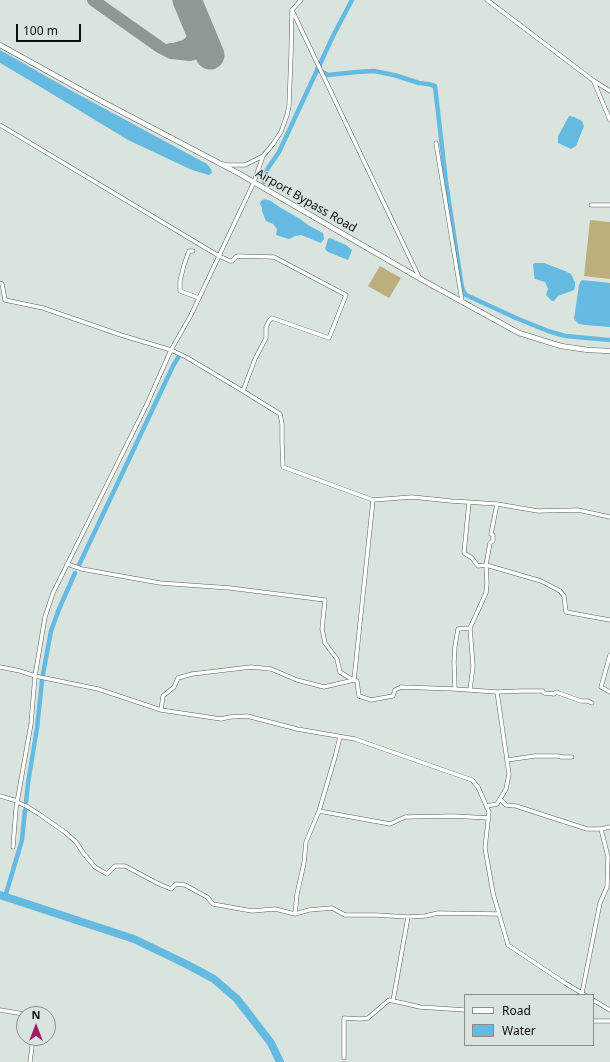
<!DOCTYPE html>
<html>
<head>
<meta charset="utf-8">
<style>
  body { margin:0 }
  #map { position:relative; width:610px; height:1062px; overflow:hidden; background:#dae4df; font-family:"Noto Sans",sans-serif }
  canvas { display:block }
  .legend { position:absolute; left:464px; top:994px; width:130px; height:52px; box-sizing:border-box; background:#dae4df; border:1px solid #888f8b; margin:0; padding:5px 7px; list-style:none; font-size:12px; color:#0c0f0d }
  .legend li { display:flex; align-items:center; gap:8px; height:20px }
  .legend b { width:20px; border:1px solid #888f8b }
  .north { position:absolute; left:16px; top:1006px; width:40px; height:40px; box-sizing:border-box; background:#dae4df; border:1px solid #888f8b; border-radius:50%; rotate:0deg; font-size:11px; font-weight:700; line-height:16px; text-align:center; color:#0c0f0d }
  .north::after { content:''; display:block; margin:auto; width:14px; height:18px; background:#a41c67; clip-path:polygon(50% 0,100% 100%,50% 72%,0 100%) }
  .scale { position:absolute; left:16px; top:24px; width:65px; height:18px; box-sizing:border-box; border:2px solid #0c0f0d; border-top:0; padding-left:5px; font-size:12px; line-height:14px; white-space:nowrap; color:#0c0f0d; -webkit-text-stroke:3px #dae4df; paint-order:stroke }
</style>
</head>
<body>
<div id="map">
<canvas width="610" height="1062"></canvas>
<ul class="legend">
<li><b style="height:5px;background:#fff"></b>Road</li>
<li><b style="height:11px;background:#65bae1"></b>Water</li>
</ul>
<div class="north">N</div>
<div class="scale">100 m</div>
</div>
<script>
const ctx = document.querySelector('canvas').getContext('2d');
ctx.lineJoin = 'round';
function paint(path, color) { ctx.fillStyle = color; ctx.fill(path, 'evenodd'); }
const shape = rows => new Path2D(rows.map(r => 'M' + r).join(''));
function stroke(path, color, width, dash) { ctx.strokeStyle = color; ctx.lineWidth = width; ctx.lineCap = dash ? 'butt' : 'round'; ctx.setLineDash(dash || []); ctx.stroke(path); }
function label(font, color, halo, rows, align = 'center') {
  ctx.font = font + ' "Noto Sans",sans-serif'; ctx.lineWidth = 3; ctx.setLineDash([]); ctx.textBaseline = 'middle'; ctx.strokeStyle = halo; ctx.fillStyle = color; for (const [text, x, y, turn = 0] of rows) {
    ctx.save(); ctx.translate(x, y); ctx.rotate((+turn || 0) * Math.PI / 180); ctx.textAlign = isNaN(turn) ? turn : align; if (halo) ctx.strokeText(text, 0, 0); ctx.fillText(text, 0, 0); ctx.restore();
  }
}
paint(shape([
  [590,220,610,222,610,279,584,276],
  [380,266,401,278,389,298,368,286]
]), '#bcae7d');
paint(shape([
  [0,50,72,91,207,164,211,169,212,173,209,175,192,170,128,140,34,83,0,63],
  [569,116,574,117,582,121,584,126,576,146,571,149,558,143,558,136],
  [265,199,271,201,281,208,300,219,308,225,323,233,324,239,321,243,301,235,295,236,289,239,282,237,276,235,277,229,273,224,266,221,262,211,262,208,260,204,261,201],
  [330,238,346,245,352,250,351,253,348,260,328,252,325,249,328,239],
  [535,263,544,263,565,271,571,274,575,282,575,286,574,290,558,296,554,301,552,301,546,295,548,289,545,282,535,279,534,276,533,264],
  [582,280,610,283,610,327,585,325,579,324,574,319,579,285,581,281]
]), '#65bae1');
stroke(shape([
  [317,69,328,75,356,72,374,71,394,75,419,83,428,84,435,86,446,182,462,288,464,292,466,295,516,318,548,331,565,336,610,340],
  [264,182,264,176,268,168,279,152,333,36,352,0],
  [79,565,173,366,179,356],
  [43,674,51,631,59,609,75,573],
  [26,802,28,783,37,728,42,681],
  [5,897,22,840,25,810]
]), '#65bae1', 4.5);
stroke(shape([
  [0,895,134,939,186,964,214,979,237,999,271,1043,280,1062]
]), '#65bae1', 8);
stroke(shape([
  [93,0,161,48,171,53,190,55,208,50],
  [170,49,174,49,187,45,193,38,196,30,196,22]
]), '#909894', 12);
stroke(shape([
  [187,0,210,55]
]), '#909894', 29);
const minor = shape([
  [487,0,594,81,610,91],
  [292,10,419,277],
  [594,82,610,120],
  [0,125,219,256,230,261,232,261,237,256,274,257,346,295,329,338,272,318,269,321,266,327,266,338,255,359,243,391,186,357,171,350,121,335,43,308,5,300,2,284,0,283],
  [436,143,462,301],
  [223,164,227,165,245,165,263,156,273,144,281,132,287,115,289,106,291,54,292,10,301,0],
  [591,205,610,205],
  [193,251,189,251,184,265,180,281,180,291,199,298],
  [243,391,280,414,282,424,282,442,283,467,373,500,412,497,451,501,497,504,538,511,578,510,610,517],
  [497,504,491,534,493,535,493,541,490,543,486,565,541,581,560,591,564,596,566,612,610,620],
  [67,564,82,569,104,573,160,583,230,588,325,600,322,629,325,643,337,659,340,672,348,677,357,681,359,696,371,700,393,696,395,690,401,687,455,689,454,662,455,646,458,629,470,628,486,593,487,583,486,565,478,566,472,558,464,553,469,502],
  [610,655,601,687,610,692],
  [0,667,20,671,35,676,98,689,161,710,221,719,230,717,247,716,297,729,355,739,472,780,478,787,489,812,485,848,493,893,508,945,565,983,585,995],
  [455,689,497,692,509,774,506,789,497,804,487,806],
  [470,690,473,666,470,628],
  [497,692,521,691,543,691,544,693,554,694,556,692,581,701,588,701,592,703],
  [161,710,163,696,174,687,178,678,192,674,251,667,271,669,297,680,324,687,354,680,373,500],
  [340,737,335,757,319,811,390,824,405,817,453,816,489,818],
  [507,760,535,756,558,756,561,757,572,757],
  [0,796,17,801],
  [500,799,506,805,516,806,587,829,601,829,610,827],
  [17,802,26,806,39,814,66,833,76,842,84,854,95,867,107,874,115,866,125,866,159,884,171,889,176,884,185,885,207,897,213,904,252,911,275,909,295,914,309,910,332,908,345,915,376,915,408,917,425,916,438,913,499,914],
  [13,847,16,808,31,724,35,676,45,617,53,593,147,404,171,350,191,315,254,182,263,156],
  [295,914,297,894,304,863,306,842,319,811],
  [582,993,600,903,607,887,608,857,601,829],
  [593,1000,610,1010],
  [393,1001,408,917],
  [0,1010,24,1014],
  [593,1021,610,1021],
  [344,1058,344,1018,360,1019,368,1018,389,1000,420,1007,465,1010],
  [30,1062,33,1038]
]);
const tertiary = shape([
  [0,45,103,102,238,173,426,282,519,333,561,346,588,350,610,351]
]);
stroke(minor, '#58615c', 4.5);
stroke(tertiary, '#58615c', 5.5);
stroke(minor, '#fff', 3.5);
stroke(tertiary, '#fff', 4.5);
label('12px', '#0c0f0d', '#dae4df', [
  ["Airport Bypass Road",306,201,30]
]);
</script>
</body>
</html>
